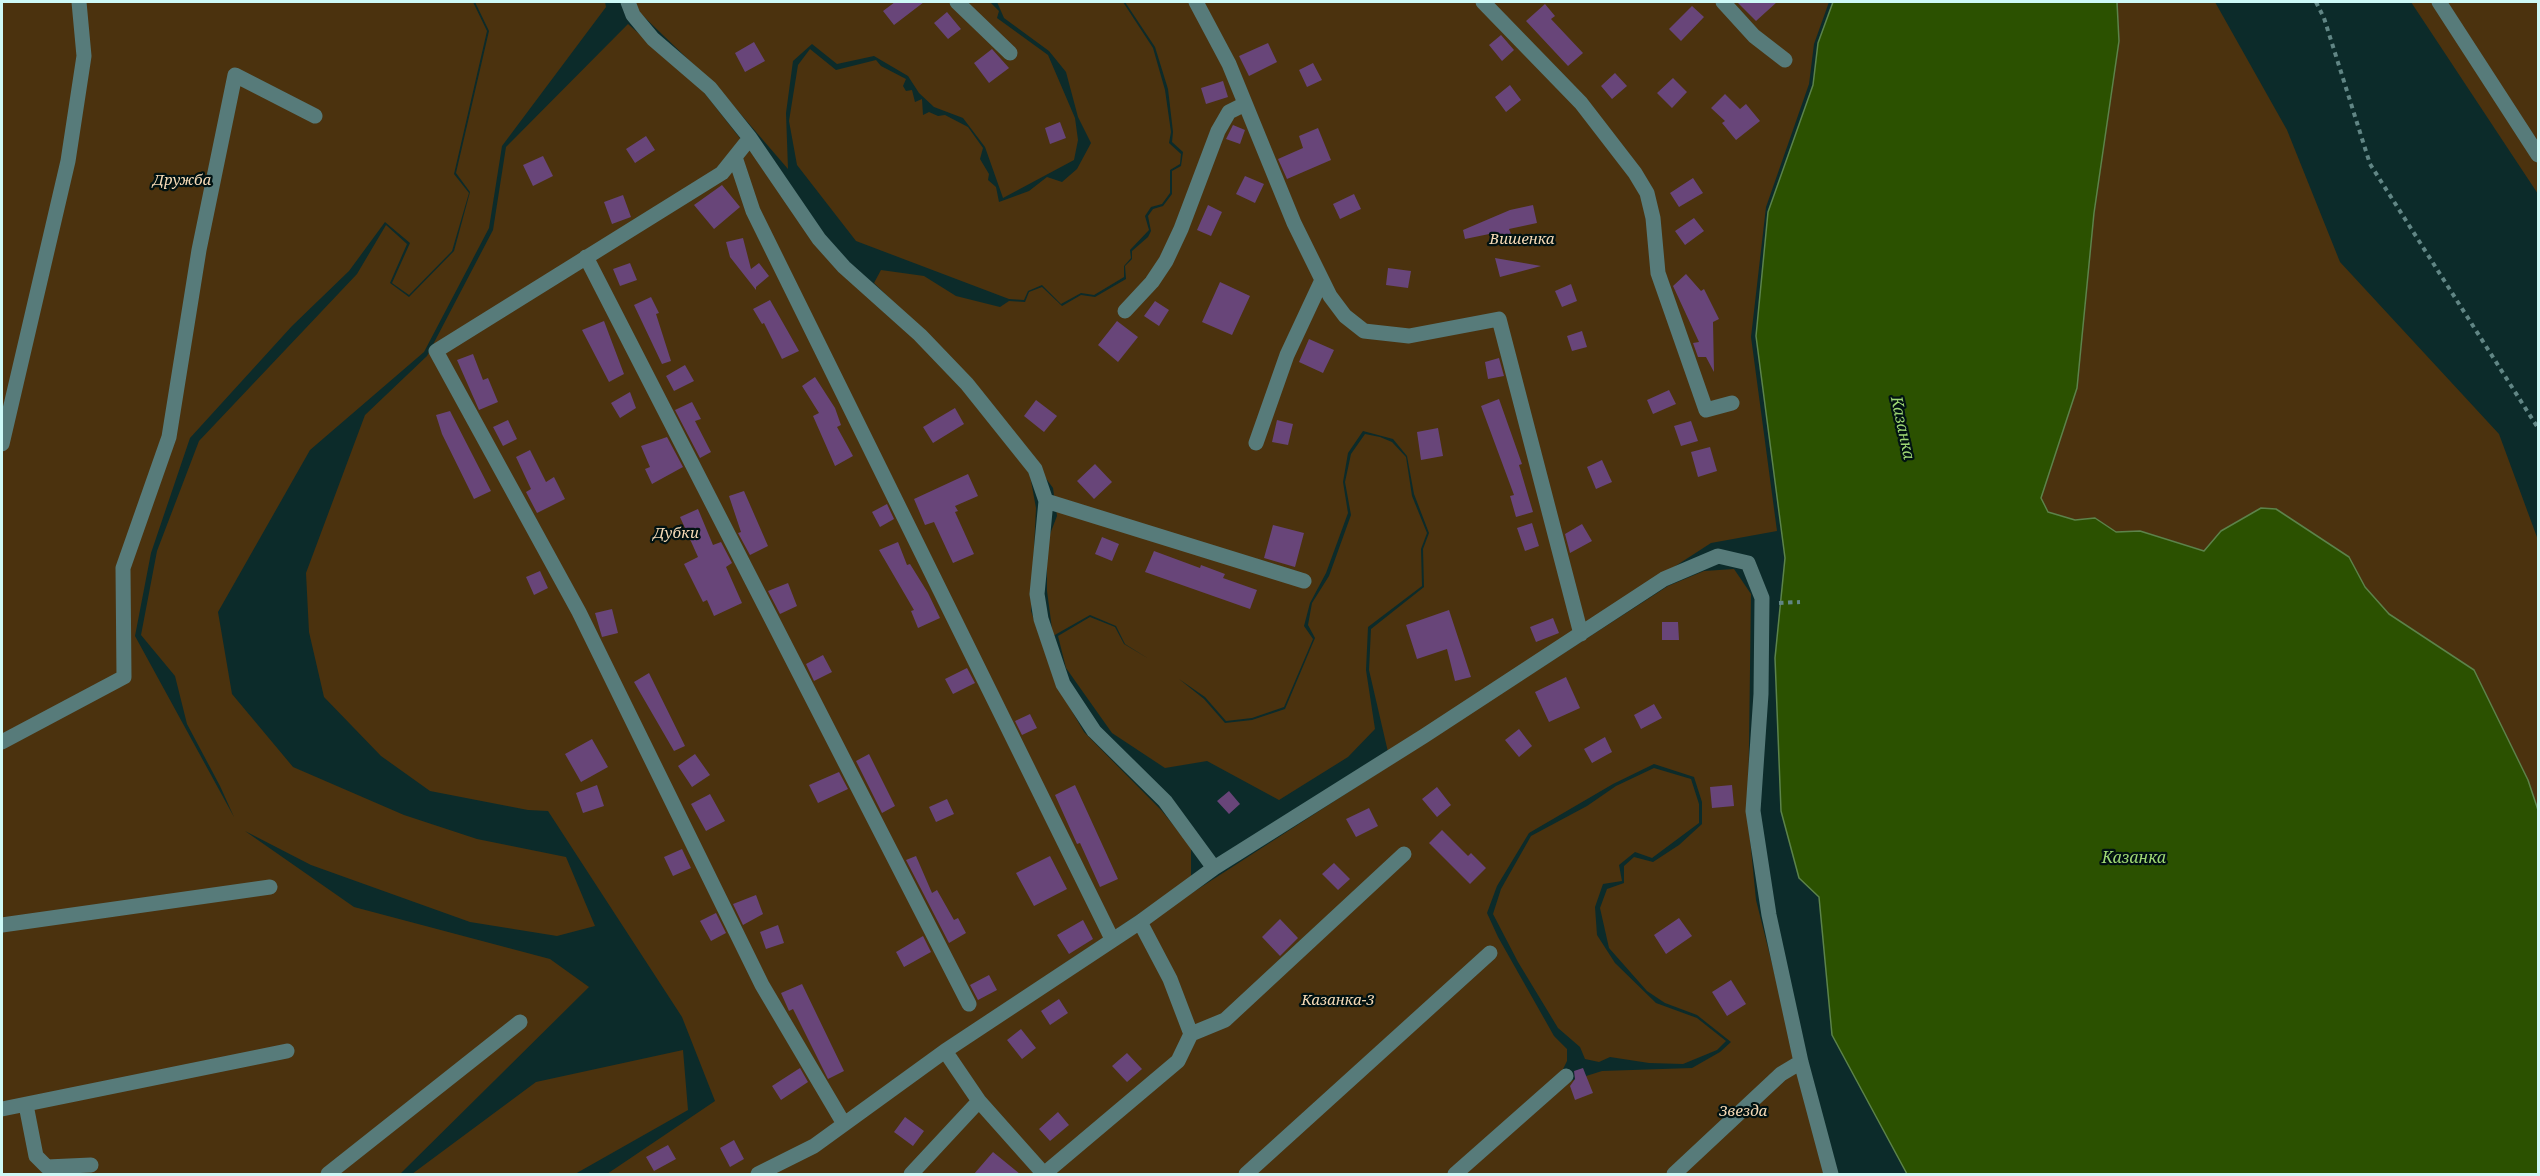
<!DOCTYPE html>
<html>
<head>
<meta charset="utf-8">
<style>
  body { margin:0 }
  #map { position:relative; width:2540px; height:1176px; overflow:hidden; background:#0c2b2a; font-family:"Noto Serif",serif }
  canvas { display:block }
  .frame { position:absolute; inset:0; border:3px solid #cdf9f7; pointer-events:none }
</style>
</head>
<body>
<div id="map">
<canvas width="2540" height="1176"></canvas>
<div class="frame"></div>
</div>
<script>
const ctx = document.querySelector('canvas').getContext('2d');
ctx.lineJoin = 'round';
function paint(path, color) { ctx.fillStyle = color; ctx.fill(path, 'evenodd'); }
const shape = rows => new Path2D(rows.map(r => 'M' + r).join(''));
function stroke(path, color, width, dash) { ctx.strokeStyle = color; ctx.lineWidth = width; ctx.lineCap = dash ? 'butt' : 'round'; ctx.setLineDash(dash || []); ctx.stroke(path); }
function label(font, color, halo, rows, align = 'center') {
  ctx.font = font + ' "Noto Serif",serif'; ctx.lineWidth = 4.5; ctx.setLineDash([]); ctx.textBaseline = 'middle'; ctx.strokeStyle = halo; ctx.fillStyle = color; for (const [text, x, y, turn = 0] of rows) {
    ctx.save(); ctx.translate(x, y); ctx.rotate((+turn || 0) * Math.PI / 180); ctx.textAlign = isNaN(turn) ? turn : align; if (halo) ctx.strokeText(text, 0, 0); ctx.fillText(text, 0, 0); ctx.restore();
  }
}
paint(shape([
  [2,2,473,2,487,31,454,174,469,193,452,251,409,295,392,283,410,243,385,222,349,271,292,326,190,438,151,553,135,636,234,817,220,786,187,724,175,676,141,635,157,551,199,441,357,274,386,225,407,244,390,283,409,297,454,251,470,192,456,173,489,31,475,2,605,2,606,7,502,146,489,228,424,352,310,450,218,612,232,694,293,767,404,815,477,839,566,857,595,926,557,936,470,922,311,865,245,831,354,907,550,959,589,987,400,1174,2,1174],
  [635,2,990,2,999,11,997,18,1048,55,1075,118,1078,140,1074,160,1003,198,985,147,963,118,934,107,919,93,908,76,874,56,837,64,812,44,793,61,786,113,788,169,719,89,639,12],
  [997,2,1123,2,1153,48,1165,90,1171,132,1169,143,1181,154,1180,164,1170,170,1170,193,1162,204,1151,207,1145,216,1149,230,1130,250,1131,258,1124,266,1124,277,1094,295,1081,293,1061,304,1042,285,1028,291,1024,300,1009,299,856,241,797,165,789,121,798,65,810,49,836,70,876,60,881,66,906,79,903,86,906,91,912,90,915,102,922,99,923,115,929,112,938,116,945,115,968,127,983,148,980,159,989,174,988,180,996,187,999,202,1029,191,1047,177,1062,182,1077,169,1091,143,1078,117,1066,72,1049,51,1004,18],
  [1125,2,1829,2,1814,44,1809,84,1766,207,1751,337,1777,531,1711,543,1388,752,1369,670,1371,629,1424,587,1423,549,1429,533,1414,494,1407,456,1393,439,1363,431,1348,453,1343,482,1348,513,1326,573,1310,603,1304,626,1313,639,1284,707,1252,718,1226,721,1205,697,1179,679,1204,699,1225,723,1252,720,1285,709,1315,638,1308,625,1312,603,1329,576,1351,515,1345,482,1351,454,1365,434,1380,437,1392,442,1406,457,1412,496,1427,533,1421,549,1422,586,1368,627,1366,670,1375,729,1348,757,1279,800,1207,761,1165,768,1112,733,1066,668,1058,636,1090,617,1115,627,1124,644,1149,659,1125,644,1116,626,1090,615,1053,636,1047,591,1047,542,1057,516,1053,488,973,380,874,283,881,270,924,276,956,296,1000,307,1009,301,1025,302,1029,292,1042,287,1062,306,1081,295,1095,297,1126,279,1125,266,1132,259,1132,251,1148,237,1151,231,1148,216,1153,209,1163,206,1172,194,1172,171,1181,166,1183,152,1172,142,1173,132,1168,89,1155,47],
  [2117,2,2215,2,2287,130,2340,262,2499,434,2538,540,2538,810,2528,780,2474,670,2389,614,2365,587,2349,557,2276,509,2261,508,2221,531,2205,551,2140,531,2116,532,2095,518,2075,520,2048,512,2040,498,2077,388,2094,213,2119,41],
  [2411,2,2538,2,2538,194],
  [628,24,699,86,750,151,916,340,964,389,1029,470,1036,508,1031,611,1055,682,1084,732,1162,811,1191,847,1191,879,977,1022,812,1142,748,1174,607,1174,715,1101,682,1017,548,811,528,810,430,791,381,756,324,697,309,632,306,573,365,415,427,356,493,230,506,147],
  [1734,569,1751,594,1748,819,1756,900,1825,1174,1462,1174,1564,1083,1602,1071,1692,1068,1720,1052,1731,1042,1697,1015,1665,1003,1647,991,1609,948,1600,908,1607,889,1624,883,1624,866,1634,857,1653,862,1679,845,1702,824,1702,802,1694,777,1654,764,1613,784,1529,833,1497,886,1487,913,1498,937,1554,1036,1567,1049,1567,1061,1561,1073,1447,1174,771,1174,1012,1009,1668,586,1704,571],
  [1654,768,1691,779,1699,804,1699,823,1652,858,1635,852,1619,865,1622,881,1603,884,1595,907,1597,935,1615,963,1656,1003,1697,1018,1726,1041,1717,1050,1683,1064,1649,1063,1610,1057,1599,1062,1585,1059,1580,1047,1558,1028,1518,962,1493,914,1501,889,1531,836,1587,806,1616,786],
  [683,1050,688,1110,575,1174,412,1174,536,1082]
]), '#4b320e');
const water = shape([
  [1833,2,2117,2,2119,41,2094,213,2077,388,2041,498,2048,512,2075,520,2095,518,2116,532,2140,531,2204,551,2221,531,2261,508,2276,509,2349,557,2365,587,2389,614,2474,670,2528,780,2538,810,2538,1174,1907,1174,1832,1035,1819,897,1799,878,1781,811,1775,658,1785,558,1756,336,1768,212,1813,85,1818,43,1833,2]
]);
paint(water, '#2b5100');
stroke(water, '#5c834a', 1.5);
paint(shape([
  [895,2,924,2,894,25,883,11],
  [1737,2,1777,2,1756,21],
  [1545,4,1555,16,1551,19,1583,53,1568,66,1526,21],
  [1692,6,1704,17,1681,41,1669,29],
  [947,12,961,29,948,39,934,23],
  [1501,35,1514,50,1502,61,1489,45],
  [754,42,765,61,745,72,735,53],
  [1268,43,1277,62,1249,76,1239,56],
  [992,49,1009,68,989,83,974,63],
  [1313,63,1322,80,1307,87,1299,70],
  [1615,73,1627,86,1612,99,1601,86],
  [1673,78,1687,92,1672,108,1657,93],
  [1223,81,1228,97,1206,104,1201,88],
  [1510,85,1521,100,1506,112,1495,97],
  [1725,94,1740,109,1746,104,1760,121,1736,140,1722,123,1725,121,1711,108],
  [1060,122,1066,138,1050,144,1045,128],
  [1233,125,1245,130,1240,144,1226,139],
  [1318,128,1331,160,1287,179,1278,159,1303,148,1299,136],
  [646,136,655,150,635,163,626,149],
  [543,156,553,176,533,186,523,165],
  [1245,176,1264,184,1255,203,1236,194],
  [1693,178,1703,193,1679,207,1670,193],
  [722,185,740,207,714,229,694,205],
  [1354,194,1361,209,1340,219,1333,204],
  [623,195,631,217,612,224,604,202],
  [1208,205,1222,212,1211,236,1197,230],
  [1533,205,1537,223,1509,229,1512,236,1497,242,1494,233,1465,239,1463,230,1510,210],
  [1694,218,1704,231,1685,245,1675,231],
  [743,238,751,269,759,263,769,276,756,287,756,290,730,257,726,242],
  [1495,258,1541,266,1500,277],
  [630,263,637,280,620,286,613,269],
  [1388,268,1411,271,1408,288,1386,285],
  [1686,274,1701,291,1704,289,1719,319,1713,322,1714,372,1706,357,1698,357,1693,343,1699,342,1673,286],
  [1220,282,1250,296,1232,335,1202,322],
  [1571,284,1577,301,1562,307,1555,291],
  [651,297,659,313,656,314,671,361,662,364,634,305],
  [770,300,799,351,782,359,764,323,762,324,753,309],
  [1155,301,1169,310,1159,326,1144,316],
  [604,321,624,374,609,382,582,330],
  [1117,321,1138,337,1118,362,1098,345],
  [1582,331,1587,347,1572,351,1567,336],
  [1309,339,1334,350,1323,373,1299,362],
  [473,354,483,380,488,378,498,402,479,410,457,360],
  [1499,358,1504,376,1488,379,1485,362],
  [685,365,694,381,674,391,666,376],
  [815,377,835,408,841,425,837,427,853,456,835,466,813,416,819,413,802,386],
  [1669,390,1676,404,1653,414,1647,400],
  [630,392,636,408,620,418,611,403],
  [1499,399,1522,464,1519,465,1533,512,1516,517,1510,496,1514,495,1481,406],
  [1036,400,1057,416,1044,432,1024,416],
  [692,402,701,419,695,421,711,452,700,458,675,410],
  [955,408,964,424,933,443,923,427],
  [450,411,491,491,474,499,442,434,436,415],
  [508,420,517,439,503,446,493,427],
  [1277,420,1293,424,1288,445,1272,442],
  [1691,421,1698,441,1681,446,1674,426],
  [1438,428,1443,456,1421,460,1417,432],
  [667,437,683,467,652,484,645,469,650,467,641,446],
  [1710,447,1717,471,1698,477,1691,452],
  [530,450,546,482,554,477,565,499,537,513,526,492,531,489,516,457],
  [1602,460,1612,482,1596,489,1587,467],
  [1095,464,1112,482,1094,499,1077,481],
  [968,474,978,496,955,506,958,511,955,512,974,554,953,563,934,522,925,525,914,499],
  [744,491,768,546,750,555,738,533,741,532,729,496],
  [887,504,894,519,880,527,872,512],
  [698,509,713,545,721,542,732,563,726,567,742,603,714,616,707,600,703,602,684,564,698,557,680,517],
  [1532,523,1539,546,1525,551,1517,528],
  [1582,524,1592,541,1570,553,1565,534],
  [1273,525,1304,533,1295,567,1264,558],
  [1102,537,1119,544,1112,561,1095,554],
  [898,542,907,565,910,564,928,593,940,618,918,628,911,611,914,610,879,550],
  [1154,551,1200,568,1201,565,1225,574,1223,578,1257,590,1250,609,1145,572],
  [540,571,548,588,534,595,526,577],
  [788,583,797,606,780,614,768,591],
  [612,609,618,633,602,637,595,613],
  [1449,610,1471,677,1455,681,1447,649,1417,659,1406,625],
  [1553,618,1559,633,1536,642,1530,627],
  [1662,622,1678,622,1679,640,1662,640],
  [823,655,832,672,814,681,806,664],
  [967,668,975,683,953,694,945,679],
  [649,673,685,746,674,751,634,682],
  [1566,677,1580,708,1549,722,1535,692],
  [1654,704,1662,718,1641,729,1634,715],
  [1030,714,1037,728,1022,735,1015,721],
  [1519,729,1532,746,1519,757,1505,740],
  [1605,737,1612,752,1592,763,1584,749],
  [592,739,608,767,581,782,565,754],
  [695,754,710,775,692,787,678,766],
  [869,754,895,806,882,813,856,761],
  [839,772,848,789,818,803,809,785],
  [597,785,604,806,583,813,576,793],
  [1075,785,1118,879,1100,887,1080,843,1077,844,1055,795],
  [1732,785,1734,806,1712,808,1710,787],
  [1437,787,1451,805,1437,817,1422,799],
  [1229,791,1240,804,1229,814,1217,801],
  [710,794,725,821,706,831,691,804],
  [947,799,954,814,936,822,929,807],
  [1369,808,1378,826,1356,837,1346,819],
  [1442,830,1468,856,1471,853,1486,868,1470,884,1429,843],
  [682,849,691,868,673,876,664,857],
  [916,856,932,893,937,890,954,920,958,918,966,933,949,943,906,860],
  [1050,856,1067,889,1034,906,1016,873],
  [1334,863,1350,879,1338,890,1322,874],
  [756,895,763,914,743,925,733,904],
  [716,913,726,933,711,941,700,921],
  [1679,918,1692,936,1666,954,1654,935],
  [1280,919,1298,938,1280,956,1262,937],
  [1083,920,1093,939,1069,954,1057,935],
  [778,925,784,943,766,949,760,932],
  [923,936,931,952,904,967,896,952],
  [989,975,997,990,978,1000,970,985],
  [1731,980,1746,1004,1727,1016,1712,992],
  [802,984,844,1071,828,1079,793,1009,789,1011,781,993],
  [1059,999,1068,1013,1050,1025,1041,1011],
  [1021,1029,1036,1048,1022,1059,1007,1040],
  [1127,1053,1142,1069,1127,1082,1112,1066],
  [800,1068,808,1082,781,1100,772,1086],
  [1583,1068,1593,1093,1575,1100,1570,1086,1575,1079,1574,1071],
  [1058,1112,1069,1125,1050,1141,1039,1129],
  [905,1117,924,1131,913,1146,894,1132],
  [734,1140,744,1159,730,1167,720,1148],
  [668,1145,676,1159,654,1171,646,1157],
  [993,1152,1020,1174,974,1174]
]), '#684579');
stroke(shape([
  [2316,2,2324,18,2370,164,2538,428],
  [1779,603,1800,602]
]), '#618685', 4, [4.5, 4.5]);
stroke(shape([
  [628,2,633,15,653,39,710,88,750,138,819,239,844,267,920,335,967,384,1035,469,1046,501,1037,594,1041,619,1063,684,1094,731,1165,801,1214,868],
  [957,2,1010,53],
  [1196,2,1229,64,1294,223,1330,296,1345,316,1364,331,1409,336,1499,319,1581,634],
  [1483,2,1581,103,1635,173,1647,193,1653,218,1658,273,1706,410,1732,403],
  [1723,2,1754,36,1785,60],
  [2439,2,2538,155],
  [750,138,722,173,436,351,579,612,762,985,844,1124],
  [735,157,753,211,1112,939],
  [586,257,969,1004],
  [1125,311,1152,282,1166,261,1181,229,1218,131,1229,112,1245,104],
  [1256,443,1287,355,1322,280],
  [2,444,68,161,84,56,79,2],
  [1046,501,1304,581],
  [2,742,124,677,123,568,169,437,199,250,235,75,315,116],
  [1140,922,1170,979,1191,1034],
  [2,925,270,887],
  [945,1051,979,1101,1044,1174,1178,1061,1191,1034,1225,1020,1404,854],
  [26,1105,36,1156,47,1167,91,1165],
  [2,1109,287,1051],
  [328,1174,520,1022],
  [758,1174,814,1146,945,1051,1140,922,1214,868,1424,736,1664,579,1718,556,1748,563,1762,598,1761,694,1753,811,1769,915,1801,1062,1831,1174],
  [911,1174,979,1101],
  [1246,1174,1490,953],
  [1455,1174,1566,1076],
  [1674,1174,1781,1074,1801,1062]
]), '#577b7a', 15);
label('italic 15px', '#f6dab6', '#011212', [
  ["Дружба",182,181],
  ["Вишенка",1522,240],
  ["Дубки",676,534],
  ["Казанка-3",1338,1001],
  ["Звезда",1743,1112]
]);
label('italic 16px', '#9fd875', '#011212', [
  ["Казанка",1902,428,78],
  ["Казанка",2134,858]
]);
</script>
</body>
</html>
